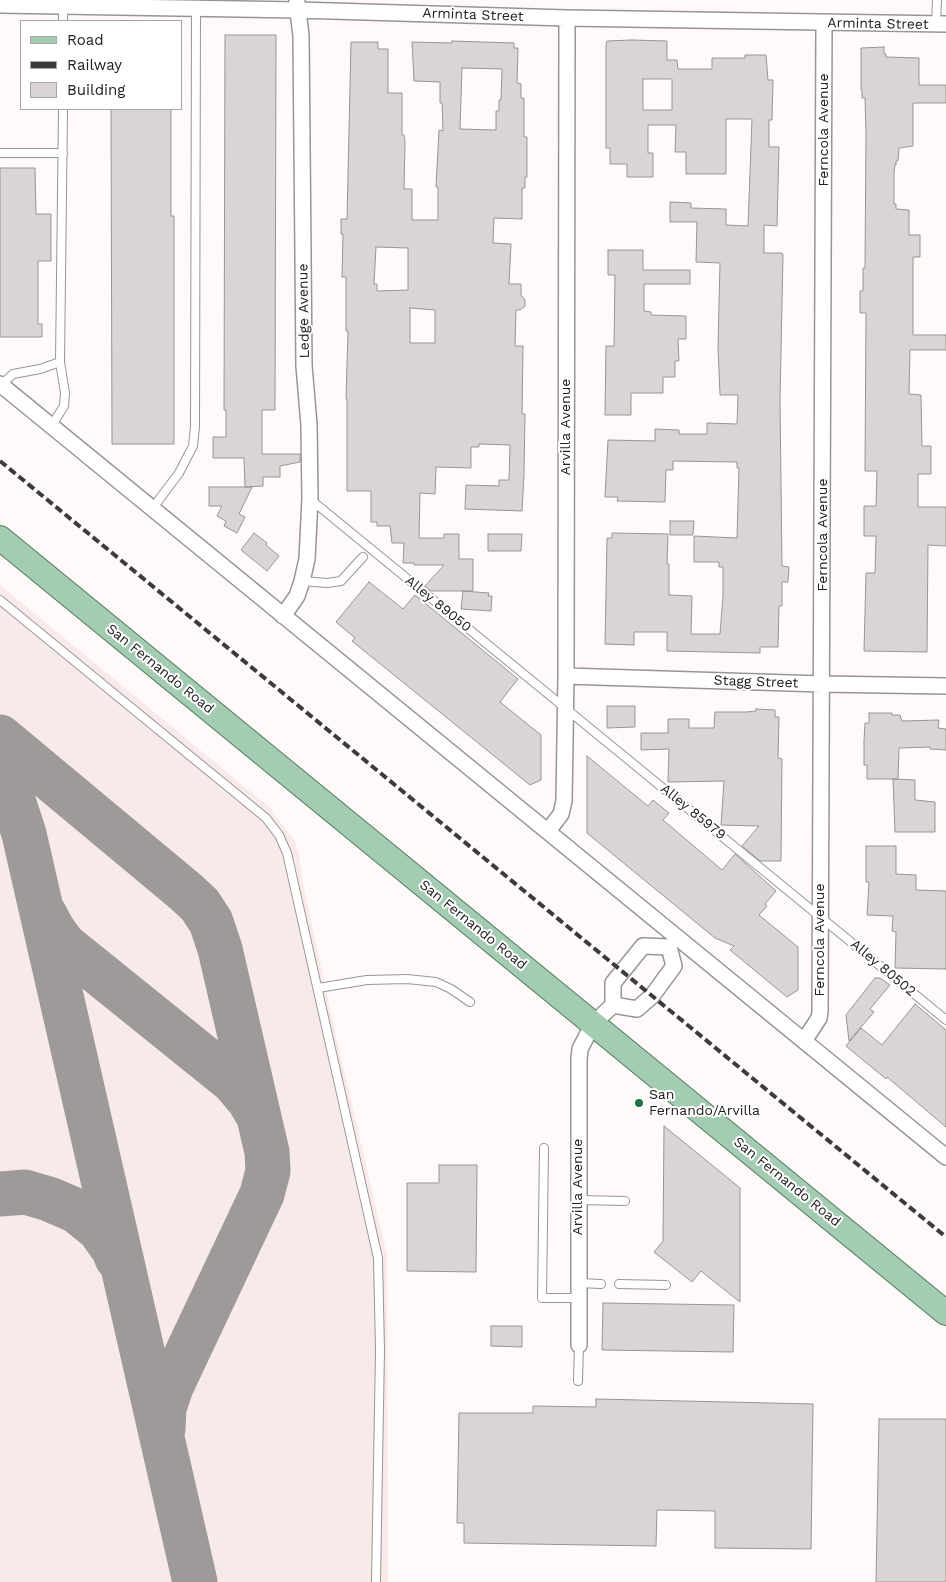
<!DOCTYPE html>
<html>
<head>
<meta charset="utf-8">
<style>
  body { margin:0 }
  #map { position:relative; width:946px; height:1582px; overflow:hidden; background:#fffaf9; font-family:"Work Sans",sans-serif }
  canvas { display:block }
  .legend { position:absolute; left:20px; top:20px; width:162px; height:90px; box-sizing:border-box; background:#fff; border:1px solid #a7a6a6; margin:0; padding:6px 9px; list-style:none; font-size:15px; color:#222020 }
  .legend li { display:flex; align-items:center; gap:10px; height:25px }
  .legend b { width:25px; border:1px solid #a7a6a6 }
</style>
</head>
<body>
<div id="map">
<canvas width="946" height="1582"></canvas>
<ul class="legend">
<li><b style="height:6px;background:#a3ccb2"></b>Road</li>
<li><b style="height:6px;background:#3d3b3a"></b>Railway</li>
<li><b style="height:14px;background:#dad5d4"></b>Building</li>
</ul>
</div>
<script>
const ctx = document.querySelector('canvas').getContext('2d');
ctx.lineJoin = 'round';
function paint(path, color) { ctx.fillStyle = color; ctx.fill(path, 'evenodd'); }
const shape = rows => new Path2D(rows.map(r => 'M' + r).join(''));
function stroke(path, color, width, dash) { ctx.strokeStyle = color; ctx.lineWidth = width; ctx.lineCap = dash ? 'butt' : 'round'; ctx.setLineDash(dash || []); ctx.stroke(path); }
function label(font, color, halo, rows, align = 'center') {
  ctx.font = font + ' "Work Sans",sans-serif'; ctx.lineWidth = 4; ctx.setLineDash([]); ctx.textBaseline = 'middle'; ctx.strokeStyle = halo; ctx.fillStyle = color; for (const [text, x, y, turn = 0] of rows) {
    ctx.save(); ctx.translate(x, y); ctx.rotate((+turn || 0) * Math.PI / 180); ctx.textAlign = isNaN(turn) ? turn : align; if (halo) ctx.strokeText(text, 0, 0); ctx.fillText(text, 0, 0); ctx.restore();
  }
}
paint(shape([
  [0,585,268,806,295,841,299,855,303,884,334,1027,387,1256,388,1582,0,1582]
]), '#f8eae8');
stroke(shape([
  [0,737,186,892,200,905,211,922,220,949,267,1152,268,1171,262,1194,171,1387,164,1408,163,1429],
  [0,766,8,785,24,834,195,1582],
  [45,915,53,930,64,945,234,1082,249,1100,256,1112],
  [0,1194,25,1192,49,1199,77,1211,99,1229,114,1250,117,1258]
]), '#9e9a9a', 45);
const building = shape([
  [225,35,276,35,275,410,262,410,262,454,300,454,300,462,280,466,280,477,263,477,263,486,245,487,244,458,213,458,213,437,226,437,226,410,224,410,225,35],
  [632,40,667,41,667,60,677,60,678,69,712,69,712,58,745,58,745,55,766,55,768,80,773,80,772,120,769,120,769,147,779,147,777,226,764,225,764,253,782,253,783,255,780,399,782,566,789,567,788,582,782,582,782,606,779,606,778,647,760,647,760,653,667,651,667,632,634,632,634,645,605,644,607,538,612,538,612,533,668,534,667,564,669,564,669,595,692,596,691,634,720,634,723,596,723,567,719,567,719,562,694,562,694,536,737,538,739,468,737,468,737,462,673,461,673,470,666,470,665,502,617,501,618,497,605,497,608,440,655,441,655,429,679,430,679,434,707,434,707,423,737,424,738,395,720,395,718,347,720,263,696,262,697,222,670,222,670,202,691,203,691,208,726,209,726,225,748,226,752,119,726,119,726,174,686,174,686,152,675,152,676,125,648,125,648,153,653,153,653,177,627,177,627,164,610,164,610,148,606,148,606,45,607,41,632,40],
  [643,79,672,79,672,110,643,110,643,79],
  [452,41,514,43,514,48,518,48,517,83,521,84,521,98,524,98,524,137,527,137,527,177,525,177,525,188,522,188,522,219,494,218,493,243,511,244,509,284,521,284,521,295,525,300,525,306,520,310,516,310,515,346,523,346,522,414,525,414,524,475,522,511,465,509,466,485,499,486,499,480,509,480,510,445,479,444,479,447,471,447,471,468,436,467,435,494,420,493,419,538,444,538,444,534,459,534,459,559,473,559,473,591,431,591,425,586,444,565,414,565,414,563,403,563,404,543,392,543,390,526,377,526,377,522,371,522,371,491,347,491,347,399,346,399,348,331,346,331,346,277,342,277,343,234,341,234,341,219,347,219,351,42,378,42,378,49,388,49,388,93,402,93,402,135,404,135,405,142,404,189,412,189,412,220,438,220,438,187,436,187,439,130,443,131,442,103,440,103,440,82,414,81,412,42,452,43,452,41],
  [462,68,502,69,501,100,499,100,499,111,496,111,496,130,460,129,462,68],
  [376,247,408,248,408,290,377,291,377,284,374,284,376,247],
  [410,308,435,310,435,343,410,343,410,308],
  [884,47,884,54,886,54,886,57,919,58,919,85,946,85,946,103,913,103,913,146,899,148,898,161,896,161,896,165,895,164,894,173,894,204,896,204,896,209,909,210,909,235,920,235,920,257,913,257,913,335,946,335,946,350,910,350,909,394,921,395,922,446,931,446,931,474,918,474,918,507,946,507,946,546,928,545,927,652,864,651,866,573,875,573,876,536,864,536,864,506,876,506,877,471,865,471,866,313,860,313,860,291,863,291,863,268,865,268,866,133,865,98,862,98,862,90,861,90,861,48,884,47],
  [111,109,171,109,171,216,174,216,174,444,112,444,111,109],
  [0,168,35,168,36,214,51,214,51,261,38,261,38,324,42,324,42,337,0,337,0,168],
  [608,250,643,250,643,270,690,270,690,284,644,284,644,311,651,312,651,315,686,316,686,339,678,339,679,361,675,361,675,377,663,377,663,393,631,393,631,415,605,415,606,346,614,346,615,275,608,275,608,250],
  [209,487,252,487,239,514,245,517,237,533,224,526,226,521,217,516,222,506,209,506,209,487],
  [670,521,694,521,693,535,670,535,670,521],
  [254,533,267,543,266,545,279,556,267,571,241,550,254,533],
  [488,534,522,534,521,551,488,551,488,534],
  [369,582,403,609,415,595,518,679,500,702,541,735,541,780,530,785,352,641,355,638,336,622,369,582],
  [463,591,489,593,488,596,492,596,491,611,461,609,463,591],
  [607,706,635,706,635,727,607,728,607,706],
  [756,709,775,710,775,717,779,717,778,758,782,759,781,861,760,861,742,846,759,826,721,825,724,781,668,782,669,749,641,750,641,733,668,733,668,719,689,719,689,728,714,728,715,712,746,712,756,711,756,709],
  [869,713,892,713,892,715,900,715,902,721,939,720,938,728,946,729,946,750,930,749,930,747,899,748,898,779,867,779,867,765,864,765,864,741,865,723,869,723,869,713],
  [587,756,648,806,653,800,669,813,663,820,722,870,735,854,776,891,765,904,767,906,759,915,798,947,798,990,787,997,730,950,734,946,715,938,587,833,587,756],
  [893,779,915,780,915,800,935,802,935,832,895,832,893,779],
  [866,846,896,846,896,874,916,875,916,890,946,891,946,969,895,968,896,932,892,931,893,916,867,915,869,882,866,882,866,846],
  [875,978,880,978,890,985,870,1009,874,1012,849,1041,846,1015,875,978],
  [915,1004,946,1030,946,1127,887,1077,886,1079,846,1046,861,1028,882,1045,915,1004],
  [664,1126,740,1188,740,1302,701,1271,692,1282,654,1252,663,1241,664,1126],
  [439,1165,477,1165,476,1272,407,1271,407,1183,439,1183,439,1165],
  [603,1303,734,1305,733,1352,602,1350,603,1303],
  [491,1326,522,1326,522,1347,491,1346,491,1326],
  [596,1399,813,1404,811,1549,715,1548,715,1511,657,1510,656,1546,464,1543,464,1523,457,1523,459,1413,533,1413,533,1406,596,1407,596,1399],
  [879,1419,946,1419,946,1582,876,1582,879,1419]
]);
paint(building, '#dad5d4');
stroke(building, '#999493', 1);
const lane = shape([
  [63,6,63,21],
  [936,24,937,0],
  [0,153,63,153],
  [1,385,13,374,40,369,60,362],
  [52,425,64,406,65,393,60,362,63,109],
  [310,499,946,1020],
  [152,509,179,473,193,446,195,427,196,8],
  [302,581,327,583,341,581,363,557],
  [0,600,266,818,279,835,287,853,378,1258,380,1350,376,1582],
  [318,988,367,980,407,979,436,982,451,989,470,1002],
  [544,1148,542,1298,579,1298],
  [578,1200,625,1201],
  [579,1283,601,1284],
  [619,1284,666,1285],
  [578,1381,579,1345]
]);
const street = shape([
  [0,5,298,10,567,18,946,24],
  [0,384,946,1157],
  [283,616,297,596,302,581,307,559,310,499,309,425,304,366,301,36,297,2],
  [566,676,822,684,946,686],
  [548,831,561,814,564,801,566,676,567,18],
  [613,1005,637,1009,652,996,674,966,669,947],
  [804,1041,819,1018,820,1012,824,23],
  [579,1345,579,1059,580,1049,593,1024,613,1005,613,983,643,946,669,947]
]);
const primary = shape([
  [0,538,946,1313]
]);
stroke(lane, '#999594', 10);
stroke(street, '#999594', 18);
stroke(primary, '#4e7a5d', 26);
stroke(lane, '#fff', 8);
stroke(street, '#fff', 15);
stroke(primary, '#a3ccb2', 24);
stroke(shape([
  [0,461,946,1237]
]), '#3d3b3a', 4, [8, 4]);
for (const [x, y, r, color] of [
  [639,1103,5,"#1f7346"]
]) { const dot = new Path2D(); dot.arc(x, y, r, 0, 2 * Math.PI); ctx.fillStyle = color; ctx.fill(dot); stroke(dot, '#fff', 2); }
label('14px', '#222020', '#fff', [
  ["Arminta Street",473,15,2],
  ["Arminta Street",878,24,1],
  ["Ferncola Avenue",824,130,-90],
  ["Ledge Avenue",304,311,-91],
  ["Arvilla Avenue",566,427,-90],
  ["Ferncola Avenue",823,535,-90],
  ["Alley 89050",438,604,39],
  ["San Fernando Road",160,669,39],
  ["Stagg Street",756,682,2],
  ["Alley 85979",693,812,39],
  ["San Fernando Road",473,925,39],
  ["Ferncola Avenue",820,940,-90],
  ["Alley 80502",883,968,40],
  ["San Fernando Road",787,1182,39],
  ["Arvilla Avenue",578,1187,-90]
]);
label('14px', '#222020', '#fff', [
  ["San",649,1095],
  ["Fernando/Arvilla",649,1111]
], 'left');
</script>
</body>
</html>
